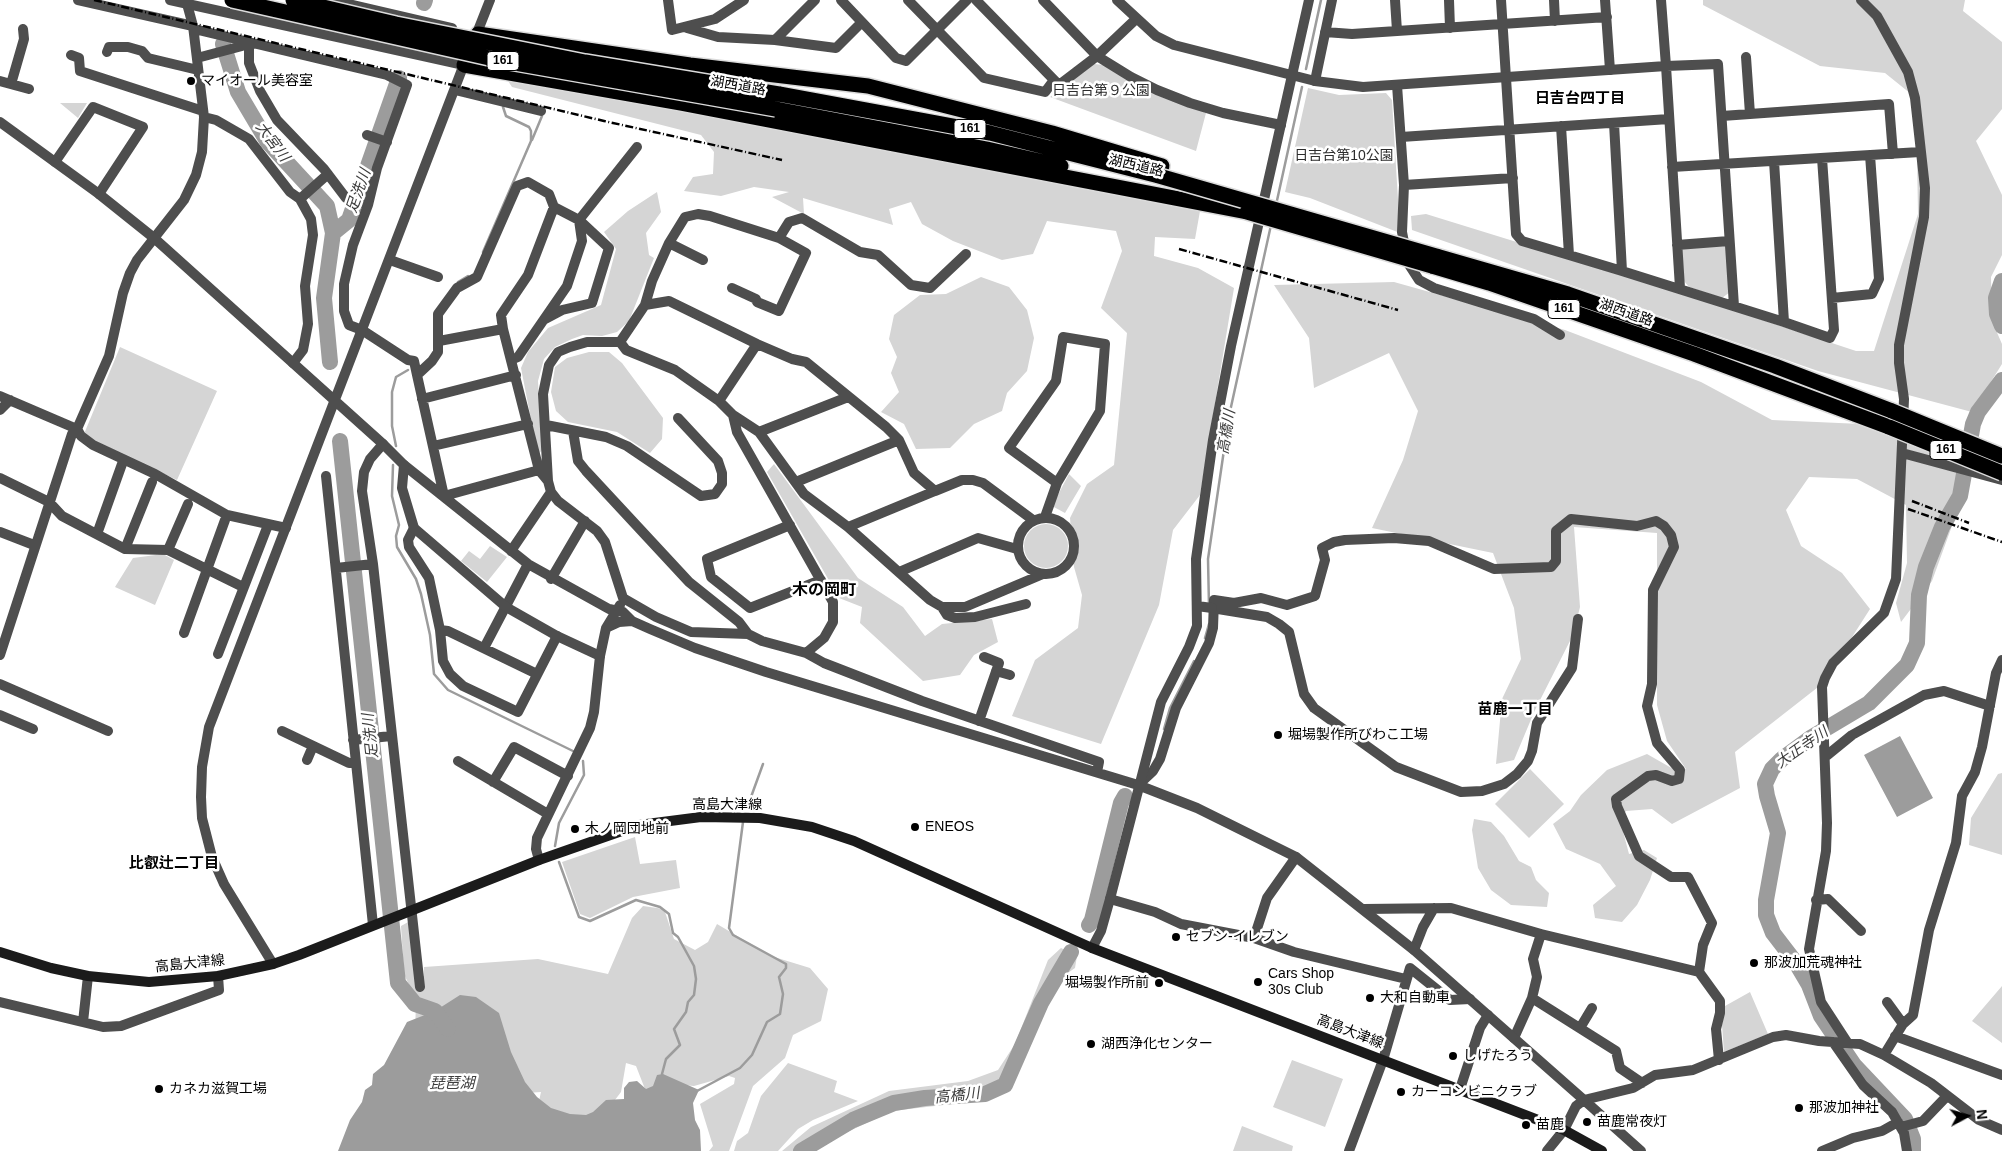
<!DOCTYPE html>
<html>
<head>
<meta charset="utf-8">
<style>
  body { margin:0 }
  #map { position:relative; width:2002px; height:1151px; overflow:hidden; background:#fff; font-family:Arial,sans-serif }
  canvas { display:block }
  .north { position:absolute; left:1942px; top:1091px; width:50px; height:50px; -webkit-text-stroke:4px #fff; paint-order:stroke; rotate:84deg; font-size:14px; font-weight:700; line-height:20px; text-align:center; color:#000 }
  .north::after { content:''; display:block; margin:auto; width:18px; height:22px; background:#000; clip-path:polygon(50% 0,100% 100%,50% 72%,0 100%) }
</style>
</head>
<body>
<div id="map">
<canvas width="2002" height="1151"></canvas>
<div class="north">N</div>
</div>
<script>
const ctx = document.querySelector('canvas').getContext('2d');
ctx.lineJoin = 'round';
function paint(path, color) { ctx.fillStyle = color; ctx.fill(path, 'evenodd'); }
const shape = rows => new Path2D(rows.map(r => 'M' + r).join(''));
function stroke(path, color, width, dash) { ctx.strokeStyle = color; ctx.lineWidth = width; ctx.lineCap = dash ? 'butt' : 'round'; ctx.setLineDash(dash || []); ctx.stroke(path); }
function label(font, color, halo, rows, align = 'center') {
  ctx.font = font + ' Arial,"Noto Sans JP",sans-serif'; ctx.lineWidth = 5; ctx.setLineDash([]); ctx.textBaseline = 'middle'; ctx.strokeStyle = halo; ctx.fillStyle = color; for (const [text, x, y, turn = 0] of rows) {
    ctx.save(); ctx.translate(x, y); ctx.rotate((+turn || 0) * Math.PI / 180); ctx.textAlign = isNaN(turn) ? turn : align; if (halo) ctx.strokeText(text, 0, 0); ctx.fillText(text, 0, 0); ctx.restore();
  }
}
paint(shape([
  [1703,0,1965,0,1963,11,2002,42,2002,109,1976,141,2002,195,2002,255,1991,277,1992,321,2002,344,2002,364,1972,412,1818,371,1412,230,1411,216,1426,214,1672,290,1856,351,1874,351,1918,214,1916,98,1885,73,1820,66,1703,5],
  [1094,64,1104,65,1206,113,1196,151,1050,97],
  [508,81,681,108,1200,211,1195,239,1155,237,1154,256,1198,268,1234,288,1200,495,1173,530,1159,605,1101,744,1012,716,1035,660,1078,628,1082,595,1074,567,1070,518,1087,484,1114,465,1127,333,1101,308,1122,251,1116,231,1047,221,1033,254,1002,260,953,241,922,224,911,202,889,209,893,225,803,198,804,214,772,197,789,192,754,187,721,196,684,191,693,177,713,174,714,152,701,135,512,87],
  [1308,88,1339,95,1386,93,1392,100,1400,233,1310,198,1285,192],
  [60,103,87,103,78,118],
  [657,192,661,212,646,233,649,255,654,258,629,321,617,332,602,336,583,335,572,339,555,347,544,359,538,381,542,450,538,455,521,368,528,352,548,328,601,305,616,249,604,232,628,211],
  [1726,245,1730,292,1722,298,1689,287,1684,281,1682,249],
  [981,277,1009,287,1027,310,1034,338,1027,371,1007,393,1002,411,974,424,950,448,916,449,904,424,881,412,899,392,891,373,897,357,889,339,894,315,920,295,946,294],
  [1394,282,1565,330,1701,382,1772,420,1861,424,1973,468,1932,581,1901,622,1896,603,1907,563,1906,505,1857,479,1809,477,1786,510,1801,546,1842,573,1870,609,1822,684,1735,752,1740,788,1672,824,1652,809,1626,811,1620,820,1629,854,1644,850,1657,858,1650,880,1637,905,1622,922,1595,918,1593,905,1616,886,1600,864,1566,849,1553,824,1570,811,1581,795,1607,770,1647,754,1675,770,1686,769,1667,741,1657,705,1657,533,1574,527,1580,607,1573,635,1535,710,1514,760,1496,764,1502,699,1521,659,1514,608,1493,553,1372,528,1403,460,1418,411,1389,353,1314,388,1309,338,1274,285],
  [120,347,217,391,177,480,95,442,84,434],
  [589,352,609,352,622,363,663,418,662,439,650,453,617,432,568,422,556,411,551,392,555,367,567,358],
  [774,464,858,578,903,607,925,636,942,624,992,619,998,642,974,655,960,675,923,681,860,623,862,607,839,598,767,472],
  [1069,474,1081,486,1065,513,1052,506],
  '1024 546a22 22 0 1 1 44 0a22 22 0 1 1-44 0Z',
  [490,546,507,557,487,582,461,561,469,551,480,559],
  [163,554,174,560,155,605,115,587,133,558],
  [1530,769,1564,804,1529,838,1495,804],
  [2002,773,2002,855,1969,845,1971,818,1998,774],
  [1474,819,1491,822,1504,836,1519,861,1531,867,1536,880,1549,893,1547,907,1511,905,1491,890,1478,868,1472,830],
  [635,837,640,864,676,860,680,888,633,897,590,918,580,914,562,862],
  [643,906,664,909,674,939,695,950,708,942,717,924,771,956,810,968,828,989,821,1021,793,1035,785,1058,753,1086,729,1151,709,1151,713,1146,700,1104,734,1084,735,1078,729,1076,694,1086,672,1084,658,1092,645,1089,636,1066,626,1063,621,1092,587,1137,537,1110,541,1092,527,1093,415,1035,416,1000,404,974,401,926,410,921,416,977,424,976,424,967,538,959,608,974,632,918],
  [1061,948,1077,956,1075,968,1062,977,1007,1089,978,1101,892,1111,807,1151,782,1151,811,1127,889,1091,968,1081,998,1070,1015,1044,1048,960],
  [2002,986,2002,1043,1972,1021],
  [1750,992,1768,1034,1724,1052,1722,1025,1725,1006],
  [1292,1060,1343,1079,1325,1127,1273,1107],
  [788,1063,837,1081,834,1092,858,1101,813,1120,798,1129,778,1151,734,1151,737,1141,748,1133,761,1096],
  [1242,1126,1293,1146,1292,1151,1233,1151]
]), '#d5d5d5');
paint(shape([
  [1900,736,1933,798,1897,817,1864,755],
  [460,995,476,997,499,1013,511,1052,525,1082,537,1097,551,1108,570,1114,586,1115,593,1112,606,1100,624,1099,624,1088,629,1082,637,1081,646,1089,653,1086,657,1075,663,1074,699,1090,693,1103,695,1120,700,1130,701,1151,338,1151,350,1120,362,1102,365,1090,372,1085,373,1074,384,1065,407,1022,435,1011]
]), '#9c9c9c');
stroke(shape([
  [1306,69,1321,0],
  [532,140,542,116],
  [1276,205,1302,87],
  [483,252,531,141,531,131,529,127,506,116,503,107],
  [458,282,468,276],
  [396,446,392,426,392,392,396,377,408,370],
  [393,465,392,496,399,525,396,536,397,547,416,579,421,594,430,635,434,674,448,690,575,752],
  [1209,606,1208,559,1229,416,1271,225],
  [1205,638,1209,624],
  [1164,729,1170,708,1194,661],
  [747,808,763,764],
  [555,846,559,823,584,775,583,761],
  [559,862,579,917,590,921,636,900,660,907,669,914,673,933,678,937,694,966,696,979,694,995,688,1002,686,1012,674,1029,680,1045,666,1059,662,1074],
  [697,1091,740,1068,752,1055,767,1022,780,1014,783,994,779,977,786,968,786,964,733,935,729,928,743,822]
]), '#9c9c9c', 2.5);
stroke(shape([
  [424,3,425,0],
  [223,44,238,92,267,141,327,206,333,233],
  [2002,281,1996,298,1997,314,2002,326],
  [330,362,324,298,333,233,349,220,399,78],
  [340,441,398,983,415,1004,435,1011,448,1029],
  [1089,925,1092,920,1121,803,1125,796],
  [801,1151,853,1120,894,1103,925,1098,985,1094,1005,1085,1041,1003,1071,952],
  [1913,1151,1913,1139,1905,1119,1854,1065,1821,1016,1809,985,1796,963,1773,933,1766,915,1766,900,1778,833,1767,796,1765,784,1772,769,1782,759,1812,737,1869,703,1907,665,1917,643,1919,595,1926,567,1942,527,1960,496,1973,424,1978,412,2002,380]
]), '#9c9c9c', 16);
const motorway = shape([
  [478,34,690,65,868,86,1052,133,1162,166],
  [464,65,681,103,1247,212],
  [779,94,990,133,1159,176],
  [776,109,987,149,1061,166],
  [1436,256,1568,294,1775,366,1892,411],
  [1432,266,1489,283,1694,354,1889,427]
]);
stroke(motorway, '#dbdbdb', 18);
stroke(shape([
  [78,0,193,26],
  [668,0,672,30,715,19,744,0],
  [841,0,896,58,906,61,967,0],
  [908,0,984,78,1045,92,1054,80],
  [976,0,1059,85,1097,56,1136,19],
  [1043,0,1097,56,1131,77,1157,90,1190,103,1223,113,1281,125],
  [1395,0,1397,31],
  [1449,0,1450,28],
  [1501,0,1516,234,1522,241,1569,255],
  [1554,0,1555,21],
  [1605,0,1610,70],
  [687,28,718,37,775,40,836,48,862,22],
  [194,29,387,75,407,85,377,168,368,205,353,245,344,284,344,311,349,325,362,330,408,360,414,361,417,375],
  [1325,32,1352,34,1607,17],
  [775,40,815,0],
  [107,52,109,47,128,47,142,51,148,58,198,70],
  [71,55,79,58,80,71,203,111],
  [1746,57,1750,114],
  [197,58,242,46,249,42,249,63,260,91,277,120,324,169,346,198,368,205],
  [0,81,29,89],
  [1315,81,1332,0],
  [11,84,24,39,23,29],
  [1397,85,1404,185,1402,232,1408,263,1419,280,1434,288,1534,319,1560,335],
  [455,90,541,111],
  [1722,116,1889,104,1893,154],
  [204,117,216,120,249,139,290,192,300,199,311,219,313,235,305,286,308,324,303,350,293,363],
  [1614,123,1622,271,1784,322],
  [1561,126,1569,255,1622,271],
  [367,135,387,142],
  [1401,137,1669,119],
  [1774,161,1784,322,1830,338,1834,330,1822,158],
  [55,162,93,107,143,127,99,194],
  [1672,167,1920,152],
  [1404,185,1513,178],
  [300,199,328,174],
  [669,243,703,260],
  [1677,245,1729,241],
  [390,260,438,277],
  [732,288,756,299,757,302,779,311,806,253,779,238],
  [1680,288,1666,66,1718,64,1734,306],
  [1832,298,1872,294,1879,279,1870,155],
  [645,305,669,301,757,344,792,359,806,362,886,427,899,440,914,473,935,491,962,480,973,480,983,483,1033,520],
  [545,319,562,310,592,303,609,248,579,220,637,147],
  [503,329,501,315,528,275,554,207],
  [439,341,503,329,539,470,548,481,551,492,558,501,597,531,605,542,623,598,656,617,691,632,748,634],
  [620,342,626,350,675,370,719,401,733,415,759,432,804,494,848,527,930,600,942,607,965,607,1043,574],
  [620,342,645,305,652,281,669,243,685,217,698,214,710,216,779,238,789,222,802,218,860,252,878,255,911,285,930,288,966,254],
  [511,360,518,357,567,286,582,241,579,220,554,207,549,194,528,182,517,186,477,277,457,288,438,314,438,352,432,361,417,375,444,496,539,470],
  [0,396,77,429,81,436,93,445,155,474,227,515,286,528],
  [422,399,516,375],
  [719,401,757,344],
  [0,410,10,400],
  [546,425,606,437,627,446,701,496,715,494,722,484,722,473,718,461,678,418],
  [573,431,578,461,586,471,689,582,739,622,748,634,762,641,806,653,824,638,833,622,833,602,737,432,733,415],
  [759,432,848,397],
  [383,444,370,459,364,472,362,491,373,564,420,987],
  [433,446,528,424],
  [1902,453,2002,480],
  [404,465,528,564,609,609,623,612,632,621,650,629,695,648,766,672,1138,785,1153,771,1160,759,1176,708,1209,643,1213,628,1214,600,1234,603,1261,598,1287,605,1315,596,1325,560,1322,548,1334,542,1345,540,1394,538,1429,541,1494,569,1551,567,1556,561,1556,531,1571,519,1637,526,1656,521,1664,526,1671,535,1674,547,1653,590,1652,684,1647,706,1657,743,1680,770,1679,779,1672,781,1656,775,1648,776,1616,799,1617,806,1639,856,1671,877,1688,877,1712,923,1703,945,1699,972,1720,1001,1720,1013,1716,1029,1719,1060],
  [326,476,373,925],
  [0,478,49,502,62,516,125,549,168,550,243,587],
  [548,481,543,394,549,365,558,352,570,347,587,342,620,342],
  [796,482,899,440],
  [1045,517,1057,483,1100,411,1105,344,1063,337,1056,381,1009,448,1057,483],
  '1018 546a28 28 0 1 1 56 0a28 28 0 1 1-56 0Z',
  [790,525,707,559,711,577,750,608,821,580],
  [848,527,935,491],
  [414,528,408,540,409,547,429,578,440,630,443,661,450,674,463,686,518,712,557,636],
  [0,532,34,545],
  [97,534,122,464],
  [125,549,152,482],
  [168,550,188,504],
  [511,551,551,492],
  [336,568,373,564],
  [899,572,978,538,1017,549],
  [551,579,585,521],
  [942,607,947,615,955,618,975,617,1026,604],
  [1212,608,1267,617,1279,624,1289,632,1304,694,1314,708,1396,767,1461,792,1482,791,1504,784,1517,774,1528,761,1532,751,1537,723,1572,668,1578,619],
  [606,628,619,622,632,621],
  [440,630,448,631,537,674],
  [184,633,225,520],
  [484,648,528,564],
  [806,653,824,663,922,701,1099,762,1097,772],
  [218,654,268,525],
  [0,655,72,434,77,429,109,356,123,293,130,273,137,260,184,200,196,175,202,152,204,117,193,26,186,0],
  [996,671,1010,675],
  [0,684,108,731],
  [0,715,33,729],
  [979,721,999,663,984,657],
  [282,731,349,763,356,763],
  [353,740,391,736],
  [1825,757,1852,735,1924,695,1944,691,1990,706],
  [307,760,313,746],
  [458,761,548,814],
  [493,782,514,747,568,776],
  [539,860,536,849,537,838,590,728,594,712,600,656,606,628,620,605],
  [1110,899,1155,912,1181,924,1254,938,1294,952,1406,979],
  [1816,900,1828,899,1861,931],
  [1364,909,1451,908,1541,934,1699,972],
  [1254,938,1267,898,1296,857],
  [1414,950,1423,927,1434,908],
  [1532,998,1616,1051,1620,1068,1642,1083],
  [0,1002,103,1027,121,1026,219,990,218,976],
  [1887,1002,1903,1024],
  [83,1022,88,976],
  [1580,1028,1592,1008],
  [1895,1036,2002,1075],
  [1514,1038,1532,998,1537,977,1533,959,1541,934],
  [1833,1042,1863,1085,1892,1112,1904,1133,1907,1151],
  [1847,1042,1821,1002,1809,949,1826,851,1827,823,1822,687,1825,678,1833,663,1884,613,1896,579,1904,399,1899,363,1899,345,1924,217,1925,188,1915,98,1908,72,1877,16,1861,0],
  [1884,1055,1903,1024,1913,1015,1929,930,1956,843,1962,796,1975,772,1982,747,1996,673,2002,660],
  [1460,1089,1480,1028,1488,1015],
  [1584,1100,1641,1151],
  [1901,1127,1923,1121,1947,1096],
  [1349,1151,1383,1060,1410,968,1450,1000,1470,999],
  [1547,1151,1564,1130,1576,1106,1584,1100,1633,1088,1655,1075,1693,1070,1773,1037,1786,1035,1819,1041,1860,1044,1884,1055,1931,1083,1979,1120,2002,1130],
  [1822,1151,1853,1138,1882,1131,1898,1122]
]), '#4e4e4e', 10);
stroke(shape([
  [170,0,464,65],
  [331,0,452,28],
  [1117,0,1156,36,1174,45,1315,81,1363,87,1666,66,1661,0],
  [475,38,490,0],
  [0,122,99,194,154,238,383,444,404,465,402,488,414,528,506,607,557,636,600,656],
  [1197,606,1212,608],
  [1138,785,1197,808,1296,857,1414,950,1584,1100],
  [1092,948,1101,931,1110,899,1161,702,1189,647,1197,626,1196,559,1213,440,1231,346,1309,0],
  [273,964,224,884,212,857,202,818,201,797,202,767,209,727,466,59]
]), '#4e4e4e', 10);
stroke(shape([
  [0,952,51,968,88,976,149,982,218,976,273,964,299,955,539,860,639,825,701,817,760,818,812,827,854,841,1092,948,1564,1130,1602,1151]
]), '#1b1b1b', 10);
stroke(motorway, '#000', 15);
stroke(shape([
  [94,0,604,121,782,160],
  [1179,249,1398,310],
  [1912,501,1969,523],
  [1908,509,2002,542]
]), '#000', 2.5, [8, 2.5, 1, 2.5]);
const motorwayBridge = shape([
  [232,0,498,60,776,109],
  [293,0,396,24,585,62,779,94],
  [1159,176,1436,256],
  [1247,212,1432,266],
  [1892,411,2002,456],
  [1889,427,2002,473]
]);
stroke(motorwayBridge, '#dbdbdb', 18, []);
stroke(motorwayBridge, '#000', 15);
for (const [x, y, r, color] of [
  [191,81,5,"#000"],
  [1278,735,5,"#000"],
  [915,827,5,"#000"],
  [575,829,5,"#000"],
  [1176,937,5,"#000"],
  [1754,963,5,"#000"],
  [1258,982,5,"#000"],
  [1159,983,5,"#000"],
  [1370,998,5,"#000"],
  [1091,1044,5,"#000"],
  [1453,1056,5,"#000"],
  [159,1089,5,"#000"],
  [1401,1092,5,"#000"],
  [1799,1108,5,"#000"],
  [1587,1122,5,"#000"],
  [1526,1125,5,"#000"]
]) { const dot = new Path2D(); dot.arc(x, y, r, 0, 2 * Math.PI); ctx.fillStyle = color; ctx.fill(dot); stroke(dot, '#fff', 2); }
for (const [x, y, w] of [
  [503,61,32],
  [970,129,32],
  [1564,309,32],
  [1946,450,32]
]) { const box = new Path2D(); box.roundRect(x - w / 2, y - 9.5, w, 19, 4); ctx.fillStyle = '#fff'; ctx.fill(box); stroke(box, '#000', 1); }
label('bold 12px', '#000', null, [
  ["161",503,61],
  ["161",970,129],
  ["161",1564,309],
  ["161",1946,450]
]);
label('14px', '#000', '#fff', [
  ["マイオール美容室",201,81],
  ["堀場製作所びわこ工場",1288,735],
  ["ENEOS",925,827],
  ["木ノ岡団地前",585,829],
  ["セブン-イレブン",1186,937],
  ["那波加荒魂神社",1764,963],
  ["Cars Shop",1268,974],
  ["30s Club",1268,990],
  ["堀場製作所前",1149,983,"right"],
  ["大和自動車",1380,998],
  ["湖西浄化センター",1101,1044],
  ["しげたろう",1463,1056],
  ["カネカ滋賀工場",169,1089],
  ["カーコンビニクラブ",1411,1092],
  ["那波加神社",1809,1108],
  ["苗鹿常夜灯",1597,1122],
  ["苗鹿",1536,1125]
], 'left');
label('14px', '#000', '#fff', [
  ["湖西道路",738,86,10],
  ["湖西道路",1136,166,13],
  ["湖西道路",1626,313,19],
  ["高島大津線",727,805],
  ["高島大津線",190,964,-6],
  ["高島大津線",1350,1032,21]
]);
label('14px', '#2c2c2c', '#fff', [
  ["日吉台第９公園",1101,91],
  ["日吉台第10公園",1344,156]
]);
label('bold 15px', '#000', '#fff', [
  ["日吉台四丁目",1580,99],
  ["苗鹿一丁目",1515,710],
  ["比叡辻二丁目",174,864]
]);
label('italic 15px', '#3d3d3d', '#fff', [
  ["大宮川",272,142,53],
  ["足洗川",359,191,-71],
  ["高橋川",1227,432,-81],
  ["足洗川",371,736,-96],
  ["大正寺川",1802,748,-35],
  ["琵琶湖",452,1084],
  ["高橋川",957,1096,-6]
]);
label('bold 16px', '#000', '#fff', [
  ["木の岡町",824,591]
]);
</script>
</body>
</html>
